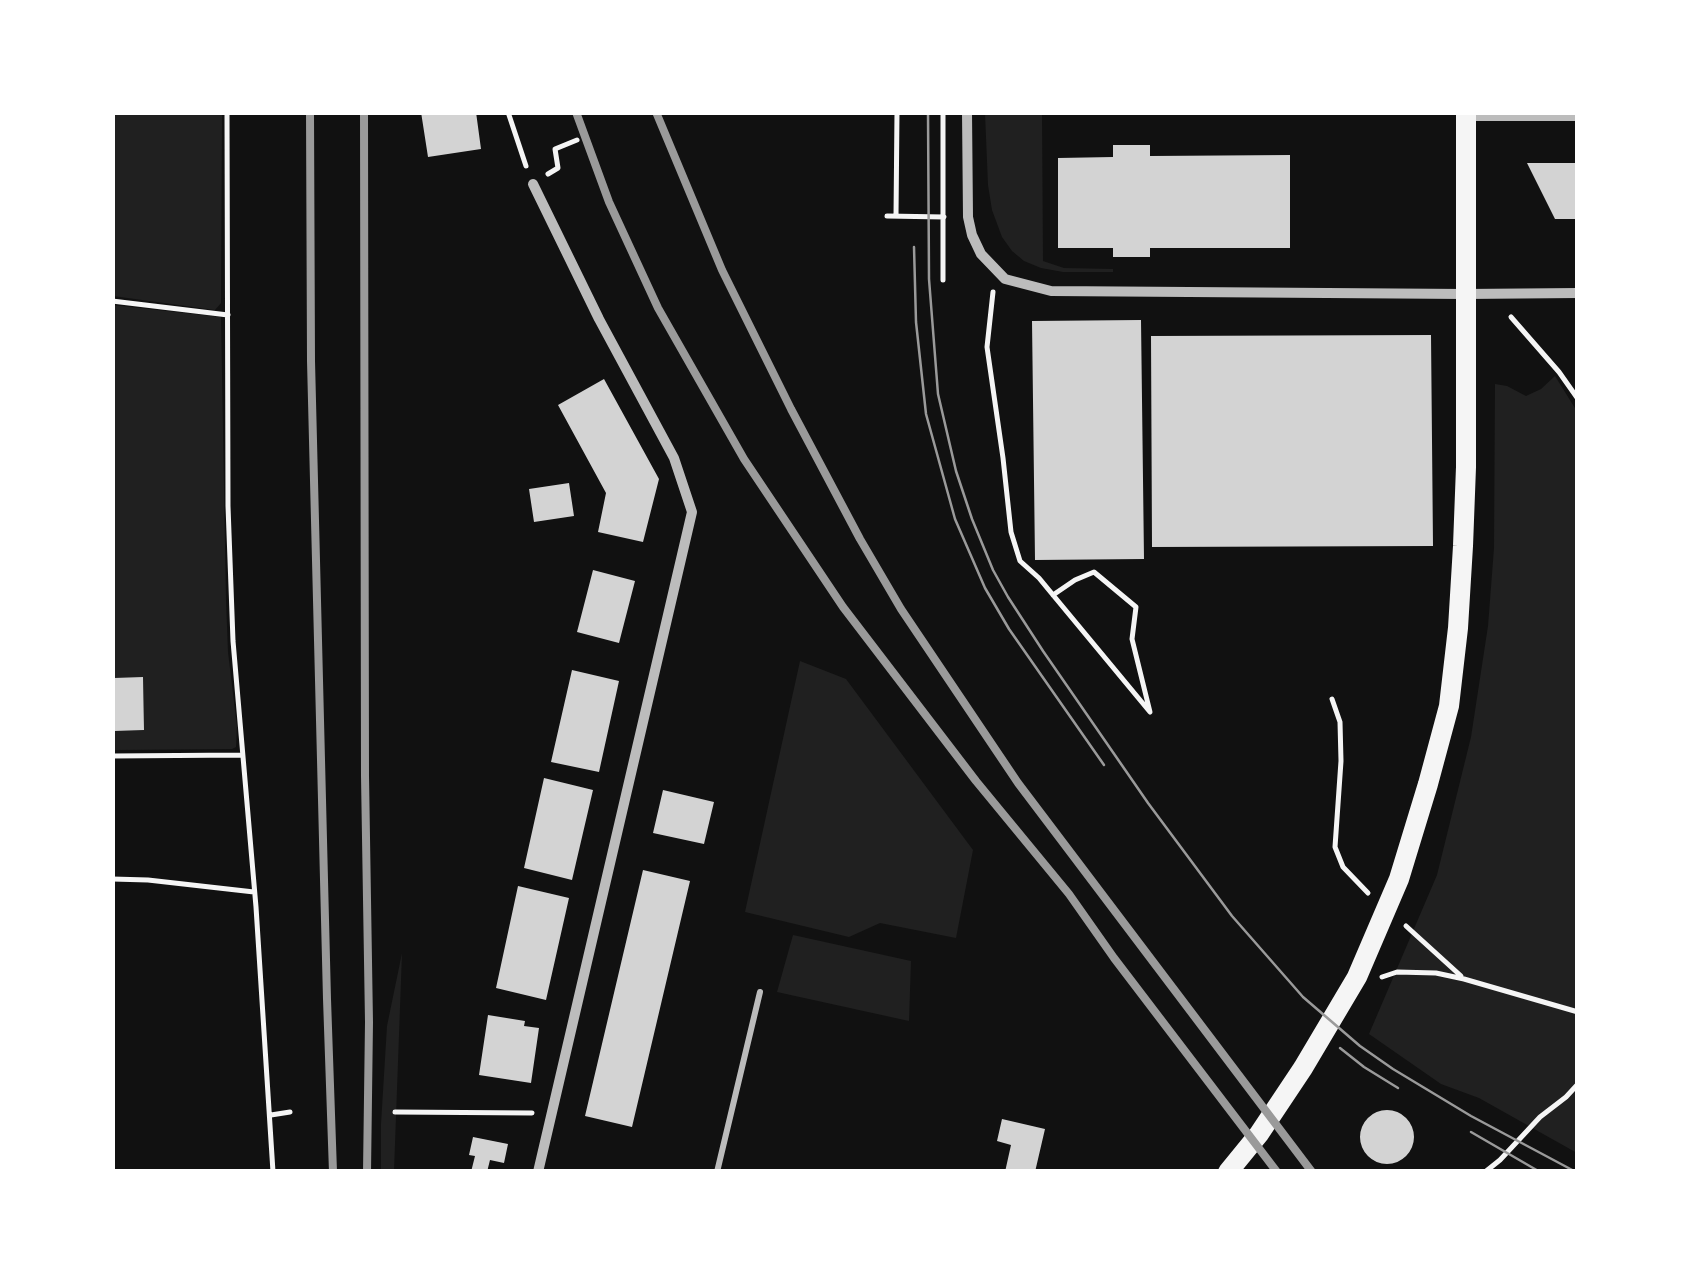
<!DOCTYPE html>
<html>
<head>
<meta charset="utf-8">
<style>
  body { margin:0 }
  #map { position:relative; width:1690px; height:1284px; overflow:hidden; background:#111; font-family:Inter,sans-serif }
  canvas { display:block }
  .frame { position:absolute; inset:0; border:115px solid #fff; pointer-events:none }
</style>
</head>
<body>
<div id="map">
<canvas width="1690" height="1284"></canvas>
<div class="frame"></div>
</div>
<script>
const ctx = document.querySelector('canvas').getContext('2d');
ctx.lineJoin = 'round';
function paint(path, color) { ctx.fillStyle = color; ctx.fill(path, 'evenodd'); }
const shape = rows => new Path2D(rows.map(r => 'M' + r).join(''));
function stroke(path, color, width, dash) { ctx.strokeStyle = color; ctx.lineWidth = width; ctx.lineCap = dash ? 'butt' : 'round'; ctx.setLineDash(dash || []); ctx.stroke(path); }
paint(shape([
  [113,112,222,113,221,303,215,310,113,296],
  [985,113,1042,113,1043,261,1064,268,1113,269,1113,272,1063,272,1041,268,1024,261,1012,251,1002,237,992,210,988,185],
  [112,305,221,317,226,600,228,652,237,727,236,747,232,749,114,750,115,731,144,730,143,678,114,678],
  [1555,376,1578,413,1577,1153,1479,1098,1441,1084,1369,1034,1437,875,1471,737,1488,626,1494,548,1495,384,1507,386,1526,396,1541,389],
  [800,661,846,679,973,850,956,938,880,923,849,937,745,912],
  [793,935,911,961,909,1021,777,992],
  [402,953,394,1171,381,1172,381,1124,387,1026]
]), '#202020');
paint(shape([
  [421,112,476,112,481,149,428,157],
  [1113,145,1150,145,1150,156,1290,155,1290,248,1150,248,1150,257,1113,257,1113,248,1058,248,1058,158,1113,157],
  [1527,163,1578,163,1578,219,1555,219],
  [1141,320,1144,559,1035,560,1032,321],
  [1431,335,1433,546,1152,547,1151,336],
  [604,379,659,479,643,542,598,532,606,493,558,405],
  [569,483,574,516,534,522,529,489],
  [593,570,635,581,619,643,577,632],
  [572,670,619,681,599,772,551,762],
  [143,677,144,730,115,731,114,678],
  [544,778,593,790,572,880,524,868],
  [663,790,714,802,704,844,653,833],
  [643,870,690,881,632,1127,585,1116],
  [518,886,569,898,546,1000,496,988],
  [488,1015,525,1021,524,1026,539,1028,531,1083,479,1075],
  '1360 1137a27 27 0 1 1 54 0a27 27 0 1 1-54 0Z',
  [1002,1119,1045,1129,1035,1172,1005,1172,1011,1145,997,1141],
  [473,1137,508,1144,504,1163,490,1160,487,1172,471,1172,475,1156,469,1155]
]), '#d3d3d3');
stroke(shape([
  [227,112,228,506,233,641,256,907,273,1172],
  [508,112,526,166],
  [943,112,943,280],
  [548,174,558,168,555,149,577,140],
  [887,216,944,217],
  [896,216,897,112],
  [993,292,987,347,1003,458,1011,532,1020,561,1039,578,1053,595,1150,712,1132,639,1136,607,1094,572,1075,580,1053,595],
  [112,301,228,315],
  [1511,317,1559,372,1578,399],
  [1332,699,1340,722,1341,761,1335,847,1343,867,1368,893],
  [112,756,242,755],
  [112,879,148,880,254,892],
  [1406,926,1461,976],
  [1382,977,1397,972,1436,973,1464,979,1578,1012],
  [395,1112,532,1113],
  [271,1115,290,1112],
  [1485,1172,1500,1160,1540,1117,1566,1097,1578,1084]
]), '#f5f5f5', 5);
stroke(shape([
  [1467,118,1578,118],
  [717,1172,760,992]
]), '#bcbcbc', 6);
stroke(shape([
  [967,112,968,217,972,235,981,254,1005,279,1051,291,1465,294,1578,293],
  [533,184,599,319,674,458,692,512,538,1172]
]), '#bcbcbc', 10);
stroke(shape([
  [1228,1172,1259,1134,1303,1068,1357,977,1399,879,1428,784,1449,706,1458,628,1463,546,1466,467,1466,112]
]), '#f5f5f5', 20);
stroke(shape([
  [928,112,929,279,938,394,956,471,972,519,993,570,1008,597,1043,651,1148,803,1232,916,1303,997,1360,1046,1393,1069,1471,1116,1576,1172],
  [914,247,916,322,926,414,955,519,985,588,1009,629,1104,765],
  [1340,1048,1364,1067,1398,1088],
  [1471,1132,1540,1172]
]), '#9a9a9a', 2.5);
stroke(shape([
  [310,112,311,361,327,999,333,1172],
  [364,112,365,776,369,1022,367,1172],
  [576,112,609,202,658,308,744,459,843,607,976,781,1069,894,1114,958,1277,1172],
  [656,112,722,270,791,409,860,539,901,609,1018,783,1312,1172]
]), '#9a9a9a', 8);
</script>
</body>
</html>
